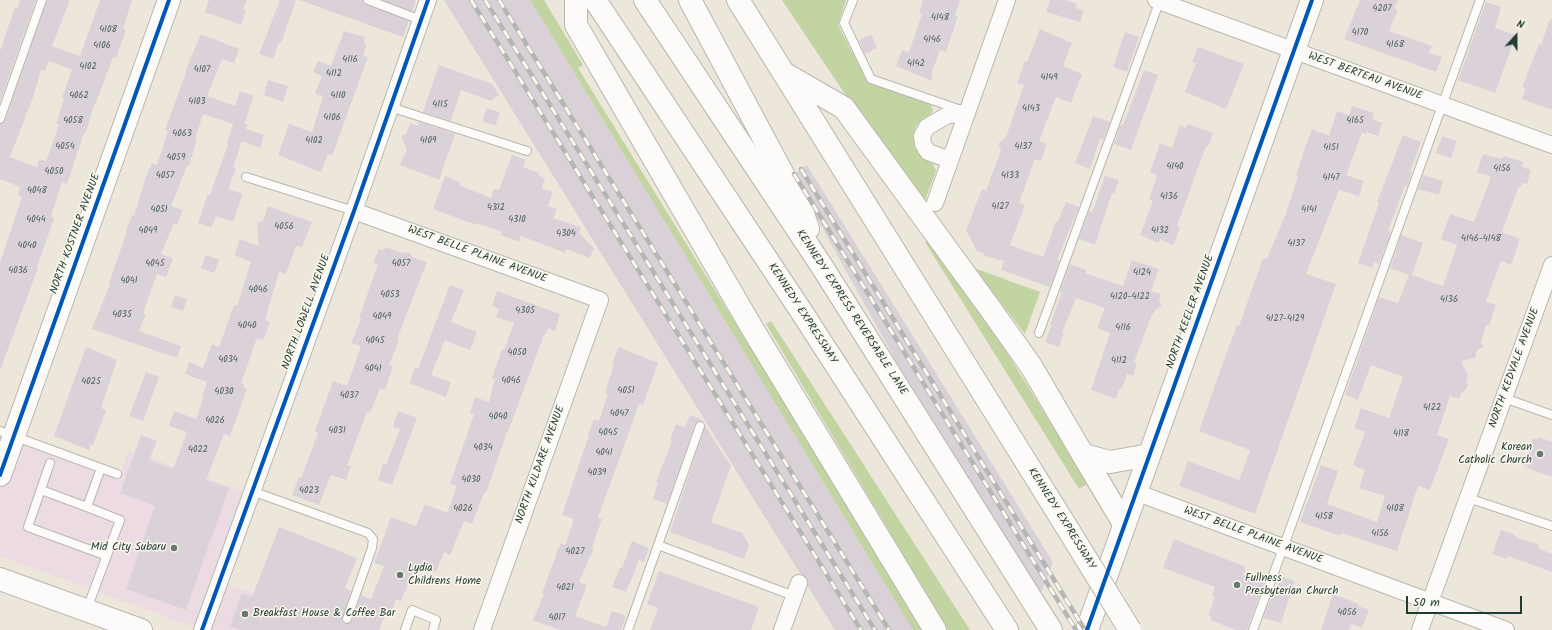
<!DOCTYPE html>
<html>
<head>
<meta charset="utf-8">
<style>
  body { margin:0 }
  #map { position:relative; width:1552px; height:630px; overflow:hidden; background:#ede7db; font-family:Kalam,sans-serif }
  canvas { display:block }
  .north { position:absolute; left:1496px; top:16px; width:40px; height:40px; -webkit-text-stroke:3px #fbf7ec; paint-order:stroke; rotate:21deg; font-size:11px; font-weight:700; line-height:16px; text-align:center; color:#1f3d34 }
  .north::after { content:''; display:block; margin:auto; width:14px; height:18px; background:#1f3d34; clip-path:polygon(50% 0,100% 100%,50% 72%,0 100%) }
  .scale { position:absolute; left:1406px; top:596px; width:116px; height:18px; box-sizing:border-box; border:2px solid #1f3d34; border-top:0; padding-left:5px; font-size:12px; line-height:14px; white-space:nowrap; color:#1f3d34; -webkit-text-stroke:3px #fbf7ec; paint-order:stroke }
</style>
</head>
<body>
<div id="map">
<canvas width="1552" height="630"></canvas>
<div class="north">N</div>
<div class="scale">50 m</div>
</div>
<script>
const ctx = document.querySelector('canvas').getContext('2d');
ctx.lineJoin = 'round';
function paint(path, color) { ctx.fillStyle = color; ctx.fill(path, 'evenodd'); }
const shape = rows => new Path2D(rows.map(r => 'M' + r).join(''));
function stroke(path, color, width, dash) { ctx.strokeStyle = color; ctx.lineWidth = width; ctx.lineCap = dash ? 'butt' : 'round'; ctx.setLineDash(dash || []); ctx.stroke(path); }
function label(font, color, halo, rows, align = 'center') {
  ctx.font = font + ' Kalam,sans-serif'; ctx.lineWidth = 3; ctx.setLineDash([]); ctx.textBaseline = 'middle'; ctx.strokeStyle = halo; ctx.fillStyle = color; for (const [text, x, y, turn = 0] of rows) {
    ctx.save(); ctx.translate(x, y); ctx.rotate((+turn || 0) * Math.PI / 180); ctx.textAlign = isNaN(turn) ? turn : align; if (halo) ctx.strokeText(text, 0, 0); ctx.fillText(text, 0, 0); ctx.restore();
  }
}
paint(shape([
  [0,433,120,476,128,450,253,495,222,582,345,626,344,630,202,630,0,556]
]), '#ecdbe3');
paint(shape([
  [299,0,416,0,403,37],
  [444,0,530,0,913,630,835,630],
  [807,165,1053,562,1041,593,896,361,793,175]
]), '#dad1d8');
paint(shape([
  [530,0,544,0,583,65,578,68,853,514,921,630,913,630],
  [782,0,846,0,838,25,867,81,928,102,932,107,933,110,931,114,923,119,916,126,914,134,914,144,919,155,933,164,936,171,924,203,859,115],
  [930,239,1006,346,1004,348,1088,483,1079,489,925,242],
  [974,268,1040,292,1025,334],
  [771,321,784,341,970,630,948,630,766,324]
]), '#c2d4a1');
paint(shape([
  [20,0,36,0,0,102,0,51,15,7,18,8],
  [47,0,70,0,52,46,80,56,100,0,132,0,123,29,126,30,116,58,113,57,95,105,94,104,86,133,84,133,67,184,62,182,51,216,54,218,37,267,38,268,1,368,0,368,0,263,22,196,18,195,20,187,0,179,0,124,5,121],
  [49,61,72,70,62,98,64,99,56,124,59,125,46,161,39,159,37,167,10,157,33,97,41,70,45,71],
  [209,0,247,0,243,9,246,10,241,25,205,12],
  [280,0,296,0,281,43,279,42,273,59,259,54],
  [923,0,960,0,955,15,958,16,946,52,940,50,932,72,932,81,896,66,902,50,909,52,922,14,919,13],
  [1050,0,1066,0,1077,4,1076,8,1084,11,1080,22,1046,12],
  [1360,0,1398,0,1394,8,1398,10,1389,31,1432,46,1429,53,1442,57,1436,72,1344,39],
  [1486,2,1501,7,1495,28,1516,35,1495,93,1458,80],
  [1550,19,1552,19,1552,110,1522,99,1526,88,1522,87,1539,44,1541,45],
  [1040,29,1072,43,1063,66,1082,74,1071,103,1056,97,1039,141,1047,144,1041,161,1035,159,1019,203,1025,205,1010,245,1043,257,1056,221,1058,222,1066,202,1079,207,1057,260,1059,261,1050,287,1001,270,1004,261,985,256,983,253,977,251,966,230,982,189,986,191,1001,150,998,144,1006,137,1024,85,1017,83,1025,61,1027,62],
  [344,31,365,37,364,42,366,47,363,56,368,57,332,156,328,154,321,172,278,155,289,124,312,132,323,96,315,93,322,76,313,72,318,61,331,66],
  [1125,32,1139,37,1127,72,1113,67],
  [201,34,239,49,234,63,222,59,207,96,235,106,240,91,254,96,244,124,248,125,246,129,264,135,260,148,242,141,233,167,236,168,228,189,243,194,233,222,216,216,211,228,198,223,208,194,210,195,228,144,227,144,233,124,203,114,195,139,197,139,189,166,187,166,171,206,183,210,177,225,174,223,161,254,173,259,166,277,157,274,143,313,146,314,139,331,181,346,177,358,92,329,110,284,109,283,127,231,126,230,132,215,134,216,146,177,152,163,157,165,168,131,165,130,186,73,185,72],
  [871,34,877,48,865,54,859,40],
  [1198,47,1244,64,1226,109,1185,92,1196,63,1192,62],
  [439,65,492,84,499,95,491,101,461,90,451,121,423,112],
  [1144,70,1158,75,1131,150,1114,144,1120,126,1122,124,1123,125],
  [268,80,288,86,283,102,264,95],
  [1352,106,1374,113,1372,119,1382,123,1378,136,1366,132,1366,134,1362,133,1346,175,1364,181,1359,196,1339,190,1306,274,1336,284,1255,514,1179,486,1188,461,1239,480,1250,450,1199,431,1220,371,1237,325,1239,326,1263,258,1267,259,1286,213,1298,176,1296,175,1304,151,1312,129,1329,136,1337,111,1349,115],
  [487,108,500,113,495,126,482,121],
  [1093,116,1110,122,1103,140,1100,139,1090,169,1075,163],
  [419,122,455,134,439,180,400,165,407,150,401,136,406,134,410,123,418,126],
  [1188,124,1213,133,1208,147,1206,146,1177,226,1180,228,1173,245,1160,239,1159,243,1140,235,1153,201,1149,199,1157,175,1150,172,1160,143,1172,148,1180,125,1186,128],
  [1403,135,1421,142,1410,172,1412,172,1407,187,1405,186,1388,231,1391,232,1379,264,1374,262,1372,268,1358,263,1379,203,1377,202],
  [1442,136,1457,141,1451,158,1436,153],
  [1483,154,1502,159,1504,156,1523,162,1522,167,1531,170,1527,184,1522,183,1521,187,1519,186,1502,232,1520,239,1511,265,1501,261,1486,302,1496,305,1489,326,1486,325,1481,342,1484,347,1477,350,1475,358,1461,361,1468,376,1466,382,1468,385,1466,390,1462,392,1459,399,1450,396,1437,435,1449,439,1430,490,1418,486,1397,551,1341,533,1340,536,1300,522,1321,465,1338,471,1327,504,1377,522,1385,496,1359,488,1365,470,1353,465,1365,432,1354,428,1361,408,1389,418,1403,377,1371,365,1358,400,1345,395,1379,297,1398,303,1409,275,1390,268,1401,235,1423,243,1412,275,1443,286,1457,245,1441,239,1450,214,1474,222,1491,177,1477,172],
  [512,155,526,160,523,167,539,173,538,175,545,179,542,188,553,192,548,206,557,209,553,218,581,227,579,233,594,248,590,258,566,249,565,253,521,236,519,242,501,235,502,232,477,223,476,225,433,209,445,176,460,182,459,185,491,198,494,189,499,190],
  [1423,175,1443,181,1439,195,1418,189],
  [1105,176,1119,180,1114,194,1112,193,1095,245,1079,239,1089,211,1092,212],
  [268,206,312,222,302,247,296,246,286,274,279,272,265,320,270,322,263,340,257,338,241,383,244,384,243,388,247,389,230,436,224,434,206,480,229,488,186,610,126,589,155,506,120,493,141,435,157,441,149,460,173,469,187,432,169,426,174,411,196,419,204,396,202,396,207,382,185,374,189,362,203,368,212,344,219,347,234,305,237,306,251,262,234,255,240,239,259,246,257,223,263,221],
  [385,247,403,253,406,252,411,254,412,257,427,262,397,339,399,340,389,365,393,366,385,390,380,389,370,413,367,412,347,465,351,466,346,480,331,475,319,505,292,495,299,477,301,478,318,433,315,431,333,381,347,386,361,346,351,343,361,319,359,318,378,264,373,263,379,249,384,250],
  [206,255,219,260,214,273,201,268],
  [1132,260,1159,269,1151,291,1161,294,1159,300,1162,306,1156,309,1153,315,1152,315,1134,362,1137,363,1133,376,1127,374,1122,389,1119,389,1116,399,1091,390,1110,333,1097,328,1105,308,1076,298,1062,333,1064,333,1059,347,1045,342,1052,325,1050,324,1062,292,1060,291,1070,264,1086,270,1085,273,1123,286],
  [450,285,464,290,451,322,477,332,470,350,445,340,431,375,451,382,446,397,409,383,415,368,418,369],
  [497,291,560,314,555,331,548,328,545,335,544,335,508,432,507,432,486,493,484,493,472,524,464,521,450,555,444,552,436,572,419,566,414,580,410,579,401,601,396,599,391,613,387,611,379,630,240,630,230,626,242,593,252,597,279,527,357,558,345,588,351,591,342,620,343,623,348,624,352,621,361,595,371,599,384,566,374,563,391,517,416,526,425,504,447,513,457,486,450,484,474,414,470,413,475,397,489,402,495,379,492,378,502,349,504,350,514,323,496,317,499,309,492,306],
  [175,295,187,299,183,311,171,307],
  [86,347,117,360,101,408,106,410,93,445,91,445,89,450,54,436],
  [619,347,658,363,643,405,639,404,598,518,602,519,592,547,594,548,579,582,587,585,575,616,606,627,612,611,626,616,621,630,559,630,533,620,544,594,542,593,556,556,555,555,561,543,565,545,574,519,562,515,589,435,588,434,594,419,599,421,608,394,605,393,614,364,612,363],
  [146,372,159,377,143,421,129,416],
  [398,411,417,418,392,485,378,480,383,464,386,465,400,429,393,427],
  [690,415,699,418,702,421,699,421,695,424,667,504,653,499,658,483,656,482,672,441,670,440,676,424,685,427],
  [705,426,731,466,711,522,742,533,749,545,744,559,670,532],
  [1539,437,1552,442,1552,477,1527,468,1528,467,1523,465,1533,438,1538,439],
  [1501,530,1513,534,1518,538,1538,544,1538,548,1552,554,1552,572,1508,556,1507,559,1492,554],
  [1174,539,1246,567,1243,575,1264,583,1247,630,1236,630,1210,620,1212,616,1208,615,1215,597,1212,596,1215,587,1163,568],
  [632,541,649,548,644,562,639,560,626,592,612,587,620,567,622,568],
  [659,571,759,607,751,630,650,630,658,608,647,604],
  [1281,576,1295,581,1281,623,1263,618,1275,587,1277,587],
  [1333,594,1359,604,1358,606,1369,610,1362,628,1352,624,1349,630,1321,630]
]), '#dbd2d9');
const lane = shape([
  [368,0,421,20],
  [853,0,844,23,871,79,961,110],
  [390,107,527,151],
  [0,119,42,0],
  [246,177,354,211],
  [1039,333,1160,0],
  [1504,398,1552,415],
  [0,431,117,474],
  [50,463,28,527,107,556],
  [41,490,87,507],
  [252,491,368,533,373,539,372,548,347,619],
  [1468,498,1552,526],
  [658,545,794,596],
  [87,609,120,520,87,507,101,468],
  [405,630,412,610,436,620,433,630],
  [628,630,700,426],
  [1253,630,1290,529,1480,0]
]);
const street = shape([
  [1156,0,1552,145],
  [950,160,928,152,923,144,922,136,927,127,946,116,967,112],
  [935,203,1007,0],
  [354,211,600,300,482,630],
  [1135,492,1506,630],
  [202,630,354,211,428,0],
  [782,630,799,583],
  [1420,630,1552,265]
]);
const secondary = shape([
  [0,475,169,0],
  [1087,630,1312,0]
]);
const primary = shape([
  [0,579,141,630]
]);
const highway = shape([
  [576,0,576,25,752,328,935,630],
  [595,0,803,314,1007,630],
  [645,0,821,265,1051,630],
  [690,0,802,210,808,229],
  [738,0,1066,526],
  [787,75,844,108,989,307,1031,366,1083,455,1110,462,1149,455],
  [1083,455,1124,524]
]);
stroke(lane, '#b7b7ae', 10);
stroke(street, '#b7b7ae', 18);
stroke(secondary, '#b7b7ae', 24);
stroke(primary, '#b7b7ae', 24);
stroke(highway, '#b7b7ae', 24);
stroke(lane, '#fcfbfa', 8);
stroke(street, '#fcfbfa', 16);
stroke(secondary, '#fcfbfa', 22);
stroke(primary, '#fcfbfa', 22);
stroke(highway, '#fcfbfa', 22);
const rail = shape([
  [471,0,861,630],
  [485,0,875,630],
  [499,0,889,630],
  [801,169,1085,630],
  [794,174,1076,630]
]);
stroke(rail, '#b3b6b3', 4.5);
stroke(rail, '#fbf7ec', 3, [9]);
const highwayBridge = shape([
  [1066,526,1130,630]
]);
stroke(highwayBridge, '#b7b7ae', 24, []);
stroke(highwayBridge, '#fcfbfa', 22);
stroke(shape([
  [0,475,169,0],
  [202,630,354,211,428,0],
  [1087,630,1312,0]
]), '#0057b8', 4);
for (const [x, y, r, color] of [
  [1540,454,4,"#67786e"],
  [174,548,4,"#67786e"],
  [400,575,4,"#67786e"],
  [1237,585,4,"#67786e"],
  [245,614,4,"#67786e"]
]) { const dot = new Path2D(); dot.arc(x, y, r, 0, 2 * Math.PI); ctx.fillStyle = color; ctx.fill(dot); stroke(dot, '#fbf7ec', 1.5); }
label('9px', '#4e625d', null, [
  ["4207",1382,9],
  ["4148",940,18],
  ["4108",108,30],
  ["4170",1360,33],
  ["4146",932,40],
  ["4168",1395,45],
  ["4106",102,46],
  ["4116",350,60],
  ["4142",916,64],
  ["4102",88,67],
  ["4107",202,70],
  ["4112",334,74],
  ["4149",1049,78],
  ["4062",79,96],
  ["4110",338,96],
  ["4103",197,102],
  ["4115",440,105],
  ["4143",1031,109],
  ["4106",332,118],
  ["4058",73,121],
  ["4165",1355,121],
  ["4063",182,134],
  ["4102",314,141],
  ["4109",428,141],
  ["4054",65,147],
  ["4137",1023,147],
  ["4151",1331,148],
  ["4059",176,158],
  ["4140",1175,167],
  ["4156",1502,169],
  ["4050",54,172],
  ["4057",165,176],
  ["4133",1010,176],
  ["4147",1331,178],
  ["4048",37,191],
  ["4136",1169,197],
  ["4127",1000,207],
  ["4312",496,208],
  ["4051",159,210],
  ["4141",1309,210],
  ["4044",36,220],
  ["4310",517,220],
  ["4056",284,227],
  ["4049",148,231],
  ["4132",1160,231],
  ["4304",566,234],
  ["4146-4148",1481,239],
  ["4137",1296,244],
  ["4040",27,246],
  ["4045",155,264],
  ["4057",401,264],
  ["4036",18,271],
  ["4124",1142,273],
  ["4041",129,281],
  ["4046",258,290],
  ["4053",390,295],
  ["4120-4122",1130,297],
  ["4136",1449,300],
  ["4305",525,311],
  ["4035",122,315],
  ["4049",382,317],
  ["4127-4129",1285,319],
  ["4040",247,326],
  ["4116",1123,328],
  ["4045",375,341],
  ["4050",517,353],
  ["4034",228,360],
  ["4112",1119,361],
  ["4041",373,369],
  ["4046",511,381],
  ["4025",91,382],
  ["4051",626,391],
  ["4030",224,392],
  ["4037",349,396],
  ["4122",1432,408],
  ["4047",619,414],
  ["4040",498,417],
  ["4026",215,421],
  ["4031",337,431],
  ["4045",608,433],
  ["4118",1401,434],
  ["4034",483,448],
  ["4022",198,450],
  ["4041",604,453],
  ["4039",597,473],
  ["4030",471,480],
  ["4023",309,491],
  ["4026",463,509],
  ["4108",1395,509],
  ["4158",1324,517],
  ["4156",1380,534],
  ["4027",575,552],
  ["4021",565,588],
  ["4056",1347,613],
  ["4017",557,618]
]);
label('11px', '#1f3d34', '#fbf7ec', [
  ["WEST BERTEAU AVENUE",1365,77,20],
  ["NORTH KOSTNER AVENUE",76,234,-70],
  ["WEST BELLE PLAINE AVENUE",477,255,20],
  ["NORTH LOWELL AVENUE",307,312,-70],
  ["NORTH KEELER AVENUE",1191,312,-70],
  ["KENNEDY EXPRESS REVERSABLE LANE",851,313,57],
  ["KENNEDY EXPRESSWAY",802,314,57],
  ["NORTH KEDVALE AVENUE",1515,368,-70],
  ["NORTH KILDARE AVENUE",541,465,-70],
  ["KENNEDY EXPRESSWAY",1061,519,58],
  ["WEST BELLE PLAINE AVENUE",1253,536,20]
]);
label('11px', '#1f3d34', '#fbf7ec', [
  ["Korean",1532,448,"right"],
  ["Catholic Church",1532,461,"right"],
  ["Mid City Subaru",166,548,"right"],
  ["Lydia",408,569],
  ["Childrens Home",408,582],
  ["Fullness",1245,579],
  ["Presbyterian Church",1245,592],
  ["Breakfast House & Coffee Bar",253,614]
], 'left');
</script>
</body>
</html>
